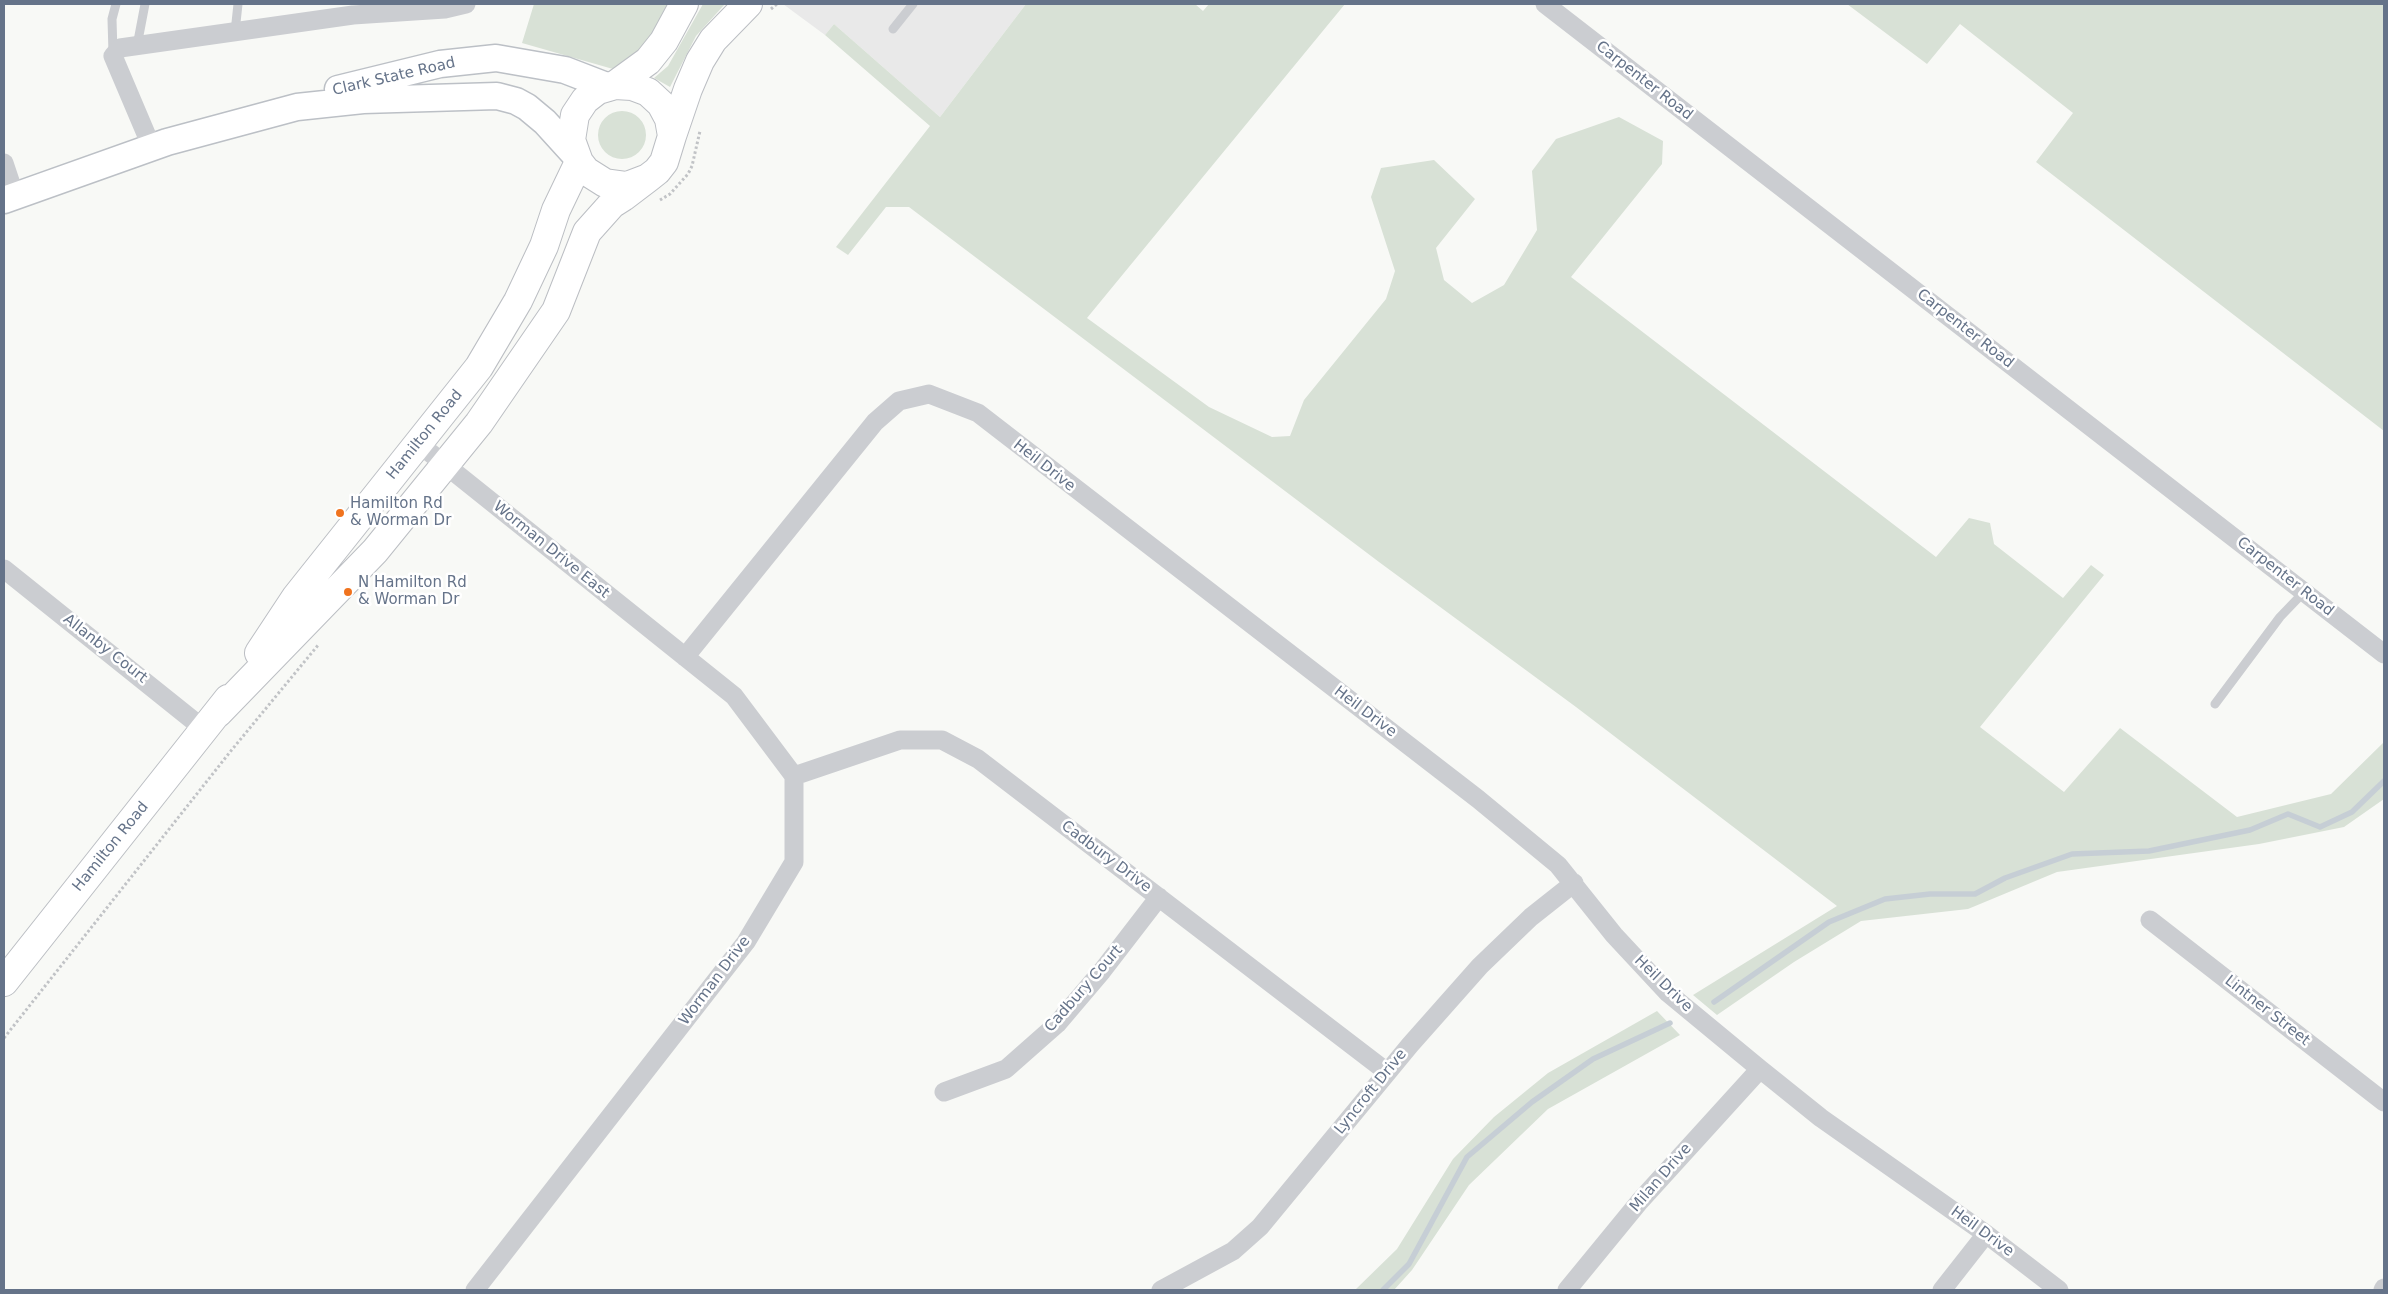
<!DOCTYPE html>
<html>
<head>
<meta charset="utf-8">
<style>
  body { margin:0 }
  #map { position:relative; width:2388px; height:1294px; overflow:hidden; background:#f8f9f6; font-family:"DejaVu Sans",sans-serif }
  canvas { display:block }
  .frame { position:absolute; inset:0; border:5px solid #657389; pointer-events:none }
</style>
</head>
<body>
<div id="map">
<canvas width="2388" height="1294"></canvas>
<div class="frame"></div>
</div>
<script>
const ctx = document.querySelector('canvas').getContext('2d');
ctx.lineJoin = 'round';
function paint(path, color) { ctx.fillStyle = color; ctx.fill(path, 'evenodd'); }
const shape = rows => new Path2D(rows.map(r => 'M' + r).join(''));
function stroke(path, color, width, dash) { ctx.strokeStyle = color; ctx.lineWidth = width; ctx.lineCap = dash ? 'butt' : 'round'; ctx.setLineDash(dash || []); ctx.stroke(path); }
function label(font, color, halo, rows, align = 'center') {
  ctx.font = font + ' "DejaVu Sans",sans-serif'; ctx.lineWidth = 5; ctx.setLineDash([]); ctx.textBaseline = 'middle'; ctx.strokeStyle = halo; ctx.fillStyle = color; for (const [text, x, y, turn = 0] of rows) {
    ctx.save(); ctx.translate(x, y); ctx.rotate((+turn || 0) * Math.PI / 180); ctx.textAlign = isNaN(turn) ? turn : align; if (halo) ctx.strokeText(text, 0, 0); ctx.fillText(text, 0, 0); ctx.restore();
  }
}
paint(shape([
  [783,4,1026,4,940,117,834,24,825,35]
]), '#e9e9e9');
paint(shape([
  [534,4,671,4,637,60,613,69,522,43],
  [703,4,725,4,696,36,670,87,654,78,668,66],
  [1026,4,1195,4,1203,11,1209,4,1345,4,1087,318,1209,407,1272,437,1290,436,1304,400,1386,299,1395,271,1371,197,1381,168,1434,160,1475,199,1436,248,1444,280,1472,303,1504,285,1537,230,1532,171,1556,139,1619,117,1663,141,1662,164,1571,277,1936,557,1969,518,1990,523,1994,544,2063,598,2091,565,2104,575,1980,727,2064,792,2120,728,2237,817,2331,794,2384,742,2384,799,2344,827,2259,844,2057,872,1968,909,1861,921,1794,962,1717,1015,1693,995,1837,906,1576,707,1379,562,909,207,886,207,848,255,836,247,930,126,825,35,834,24,940,117],
  [1847,4,2384,4,2384,431,2036,162,2073,113,1960,24,1927,64],
  '598 135a24 24 0 1 1 48 0a24 24 0 1 1-48 0Z',
  [1657,1011,1680,1035,1548,1109,1469,1185,1412,1270,1394,1290,1355,1290,1397,1249,1453,1159,1494,1117,1548,1073]
]), '#d8e1d6');
stroke(shape([
  [1714,1002,1829,922,1885,899,1930,894,1975,894,2005,878,2072,854,2149,851,2250,830,2288,814,2320,827,2352,812,2384,781],
  [1383,1290,1409,1264,1467,1157,1532,1102,1593,1059,1670,1023]
]), '#c6ced5', 5.5);
const secondary = shape([
  [338,89,440,64,496,58,565,70,609,87],
  [4,200,167,142,297,107,363,100,497,96,516,101,527,107,545,122,575,155]
]);
const primary = shape([
  [615,85,648,61,664,41,684,4],
  [672,136,688,89,700,61,713,40,748,4],
  [259,653,296,597,479,367,518,301,544,246,556,210,579,162],
  [218,713,375,551,479,423,556,311,587,232,612,204,623,197,648,178,657,171,664,162,672,136,669,119,661,104,648,92,632,86,615,85,598,90,585,100,575,115,571,140,579,162,586,171,605,183,627,186,648,178],
  [4,982,228,699]
]);
stroke(secondary, '#bcc0c6', 29);
stroke(primary, '#bbbec3', 30);
stroke(shape([
  [771,9,777,4],
  [660,200,670,194,688,174,692,166,700,131],
  [4,1038,230,752,319,644]
]), '#c1c3c6', 3, [2.5, 2.5]);
stroke(shape([
  [893,29,913,4],
  [235,32,238,4],
  [137,46,145,4],
  [113,53,112,19,116,4],
  [2215,704,2280,617,2304,592]
]), '#cbcdd1', 9);
stroke(shape([
  [1545,4,2384,654],
  [152,148,113,56,120,48,353,15,445,9,466,4],
  [4,163,15,196],
  [418,443,734,696,794,776,794,862,746,942,475,1290],
  [4,569,205,730],
  [685,657,875,422,899,401,929,394,978,413,1478,799,1558,865,1614,935,1668,993,1760,1069,1821,1118,1986,1234,2059,1290],
  [794,776,900,740,942,740,978,759,1387,1072],
  [2150,920,2384,1102],
  [944,1092,1006,1069,1057,1024,1102,971,1159,897],
  [1161,1290,1233,1251,1260,1227,1410,1045,1480,966,1531,917,1574,883],
  [1567,1290,1640,1201,1760,1069],
  [1942,1290,1986,1234],
  [2383,1290,2384,1288]
]), '#cbcdd1', 19);
stroke(secondary, '#fff', 26);
stroke(primary, '#fff', 28);
for (const [x, y, r, color] of [
  [340,513,5,"#f0731e"],
  [348,592,5,"#f0731e"]
]) { const dot = new Path2D(); dot.arc(x, y, r, 0, 2 * Math.PI); ctx.fillStyle = color; ctx.fill(dot); stroke(dot, '#fff', 2); }
label('15px', '#657389', '#fff', [
  ["Clark State Road",394,77,-13],
  ["Carpenter Road",1644,81,38],
  ["Carpenter Road",1965,329,38],
  ["Hamilton Road",425,435,-51],
  ["Heil Drive",1044,466,38],
  ["Worman Drive East",551,550,39],
  ["Carpenter Road",2285,577,38],
  ["Allanby Court",105,649,38],
  ["Heil Drive",1365,712,37],
  ["Hamilton Road",111,847,-51],
  ["Cadbury Drive",1106,857,37],
  ["Worman Drive",715,981,-53],
  ["Heil Drive",1663,984,44],
  ["Cadbury Court",1084,989,-49],
  ["Lintner Street",2267,1011,38],
  ["Lyncroft Drive",1371,1092,-51],
  ["Milan Drive",1661,1178,-49],
  ["Heil Drive",1982,1232,36]
]);
label('15px', '#657389', '#fff', [
  ["Hamilton Rd",350,504],
  ["& Worman Dr",350,521],
  ["N Hamilton Rd",358,583],
  ["& Worman Dr",358,600]
], 'left');
</script>
</body>
</html>
